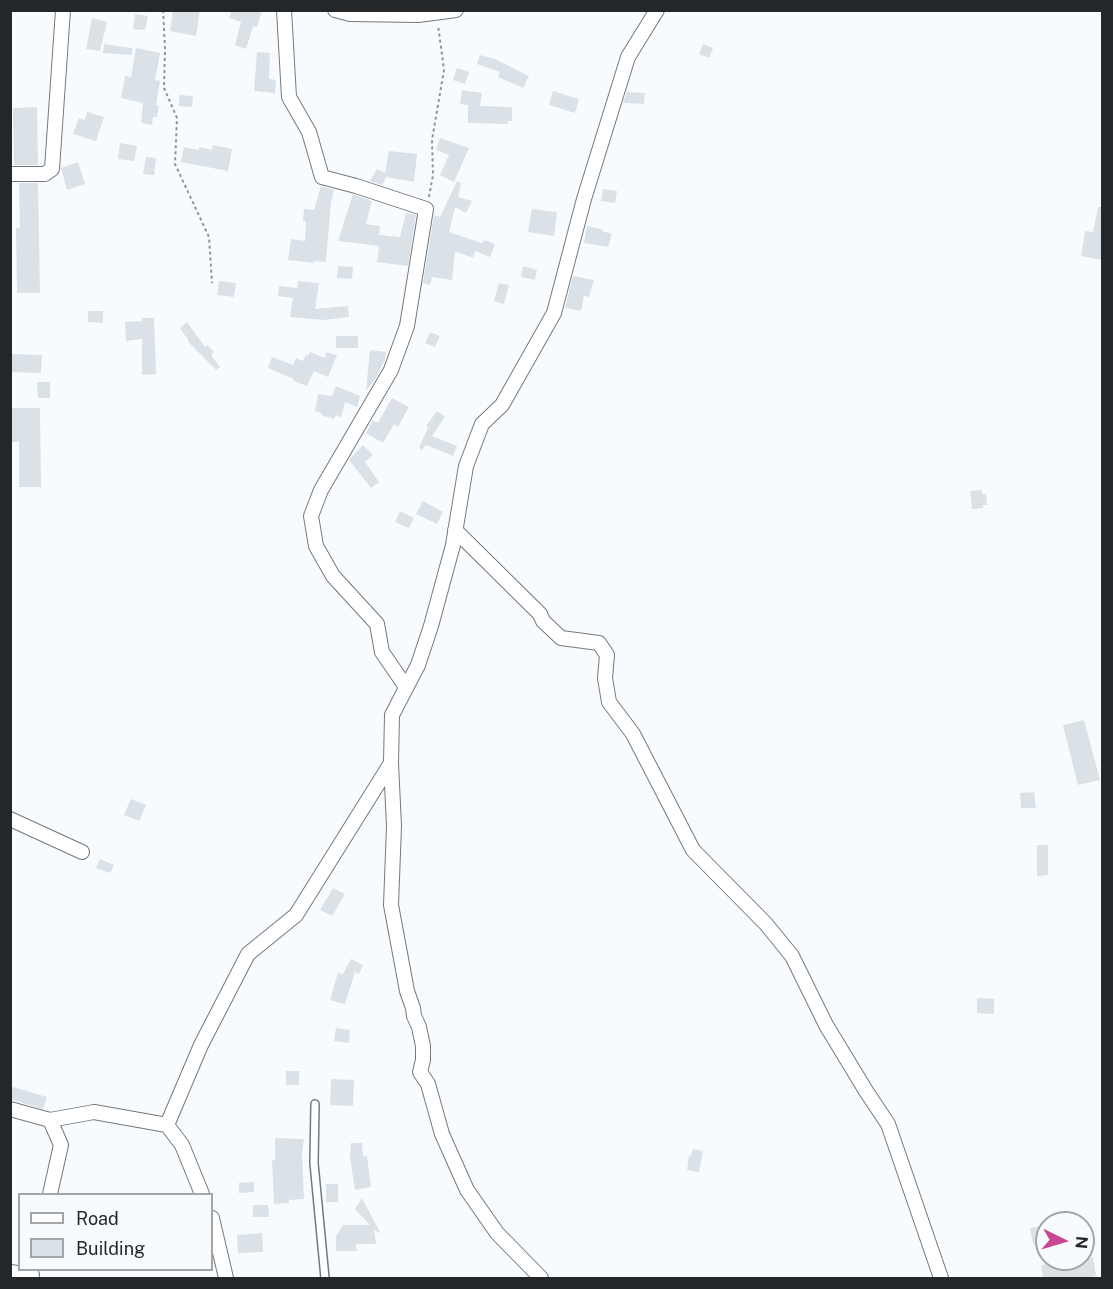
<!DOCTYPE html>
<html>
<head>
<meta charset="utf-8">
<style>
  body { margin:0 }
  #map { position:relative; width:1113px; height:1289px; overflow:hidden; background:#f8fbfe; font-family:"Public Sans",sans-serif }
  canvas { display:block }
  .frame { position:absolute; inset:0; border:12px solid #24272a; pointer-events:none }
  .legend { position:absolute; left:18px; top:1193px; width:195px; height:78px; box-sizing:border-box; background:#f8fbfe; border:2px solid #a3a6a9; margin:0; padding:8px 10px; list-style:none; font-size:18px; color:#24272a }
  .legend li { display:flex; align-items:center; gap:12px; height:30px }
  .legend b { width:30px; border:2px solid #a3a6a9 }
  .north { position:absolute; left:1035px; top:1211px; width:60px; height:60px; box-sizing:border-box; background:#f8fbfe; border:2px solid #a3a6a9; border-radius:50%; rotate:95deg; font-size:16px; font-weight:700; line-height:24px; text-align:center; color:#24272a }
  .north::after { content:''; display:block; margin:auto; width:21px; height:27px; background:#c94790; clip-path:polygon(50% 0,100% 100%,50% 72%,0 100%) }
</style>
</head>
<body>
<div id="map">
<canvas width="1113" height="1289"></canvas>
<div class="frame"></div>
<ul class="legend">
<li><b style="height:8px;background:#fff"></b>Road</li>
<li><b style="height:16px;background:#dae2e8"></b>Building</li>
</ul>
<div class="north">N</div>
</div>
<script>
const ctx = document.querySelector('canvas').getContext('2d');
ctx.lineJoin = 'round';
function paint(path, color) { ctx.fillStyle = color; ctx.fill(path, 'evenodd'); }
const shape = rows => new Path2D(rows.map(r => 'M' + r).join(''));
function stroke(path, color, width, dash) { ctx.strokeStyle = color; ctx.lineWidth = width; ctx.lineCap = dash ? 'butt' : 'round'; ctx.setLineDash(dash || []); ctx.stroke(path); }
paint(shape([
  [173,10,200,10,196,36,170,31],
  [232,10,262,10,257,27,253,26,246,49,235,45,241,22,229,18],
  [135,14,148,16,145,30,133,29],
  [92,18,107,22,100,51,86,49],
  [104,44,132,48,132,55,103,53],
  [703,44,713,48,709,58,699,54],
  [136,48,160,53,155,80,160,81,156,105,159,106,157,117,153,117,152,125,141,123,143,103,121,98,125,76,131,77],
  [257,52,270,53,269,79,276,80,275,93,254,91],
  [480,55,495,59,529,76,523,88,498,77,500,72,477,64],
  [457,68,469,72,465,84,453,80],
  [462,90,482,93,480,106,512,107,512,121,508,121,508,124,468,123,468,105,460,104],
  [553,91,579,99,575,113,549,105],
  [627,92,645,93,644,104,623,103],
  [179,95,193,96,192,107,179,106],
  [37,107,38,165,14,165,13,108],
  [87,112,104,117,96,141,73,134,79,118,85,120],
  [440,138,469,148,454,182,440,175,449,155,436,150],
  [120,143,137,146,134,161,118,159],
  [213,145,232,149,228,171,181,162,184,147,199,150,199,147,212,150],
  [389,151,417,154,414,182,386,177,382,185,370,181,377,169,385,173],
  [146,157,156,158,154,175,143,174],
  [78,162,85,184,67,190,61,168],
  [457,181,461,183,458,197,472,201,466,213,455,207,449,232,482,243,484,240,495,244,490,257,475,251,473,258,455,251,452,280,432,277,430,285,423,283,434,215,440,217],
  [19,183,38,183,40,293,17,293,16,228,20,228],
  [321,186,334,190,331,202,326,262,314,261,314,263,288,260,291,239,305,241,306,221,303,221,304,209,314,210],
  [603,189,617,191,615,203,601,201],
  [353,194,372,201,366,224,380,226,379,235,400,237,406,213,416,215,408,266,377,262,379,246,338,241],
  [1098,207,1102,207,1102,260,1081,256,1085,231,1093,232],
  [532,209,557,212,554,236,528,232],
  [587,226,602,229,602,231,612,234,608,247,584,243],
  [338,266,353,267,352,279,337,278],
  [523,266,537,270,535,280,521,277],
  [573,276,594,280,589,297,584,296,581,311,565,308],
  [219,281,236,283,234,297,217,295],
  [298,281,319,283,315,309,348,306,349,317,324,320,290,317,293,298,278,296,279,286,297,288],
  [499,283,509,285,504,304,494,301],
  [88,311,103,311,103,323,88,322],
  [142,318,154,318,156,374,142,375,142,339,126,341,125,322,142,321],
  [187,322,205,347,207,345,214,352,211,355,220,367,216,370,188,342,189,341,180,328],
  [430,332,440,336,435,347,425,343],
  [336,336,358,336,358,348,336,348],
  [370,350,386,352,385,359,376,378,366,391],
  [310,352,325,358,326,352,337,355,328,377,314,371,307,386,294,381,294,379,268,368,272,357,293,365,296,358,303,361,306,355,308,356],
  [10,354,42,355,41,373,10,372],
  [37,382,50,382,50,398,38,398],
  [336,386,360,396,357,407,345,402,341,418,336,415,334,419,321,415,322,413,315,411,318,394,332,396],
  [392,398,409,407,398,427,394,424,383,443,366,433,373,420,378,423],
  [10,408,40,408,41,487,19,487,19,442,10,442],
  [437,411,445,417,432,436,457,446,453,456,426,445,422,450,419,448,428,427,426,426],
  [363,445,373,455,365,462,379,482,371,488,349,460],
  [981,490,983,495,986,494,987,505,983,505,983,508,972,509,970,491],
  [423,501,443,512,437,524,416,514],
  [400,511,414,518,409,528,395,522],
  [1084,720,1100,780,1078,785,1063,725],
  [1034,792,1036,808,1021,808,1020,793],
  [131,799,146,805,139,821,124,815],
  [1037,845,1048,845,1048,875,1037,876],
  [100,859,114,865,110,873,96,868],
  [333,888,345,894,332,916,320,910],
  [351,959,363,965,359,974,355,972,345,1004,330,1000,338,973,343,974],
  [977,998,994,999,994,1014,977,1013],
  [336,1028,350,1030,349,1043,334,1041],
  [286,1071,299,1071,299,1085,286,1085],
  [331,1079,354,1080,353,1106,330,1105],
  [10,1086,47,1097,43,1109,10,1099],
  [275,1138,304,1139,302,1152,304,1199,289,1200,289,1203,274,1204,272,1160,275,1160],
  [351,1143,362,1143,363,1156,367,1156,371,1187,355,1190,350,1158],
  [693,1149,703,1151,699,1172,687,1170,689,1156,691,1156],
  [254,1182,254,1192,239,1193,239,1183],
  [326,1184,338,1184,338,1202,326,1202],
  [362,1198,380,1232,378,1233,374,1229,376,1244,356,1244,357,1251,336,1251,336,1236,343,1225,370,1225,355,1209],
  [253,1205,268,1205,269,1217,253,1217],
  [1047,1225,1047,1241,1033,1244,1030,1228],
  [262,1233,263,1252,238,1253,237,1235],
  [1093,1257,1096,1276,1085,1278,1043,1278,1041,1265,1046,1264,1046,1259,1083,1259]
]), '#dae2e8');
const lane = shape([
  [315,1104,314,1163,325,1278]
]);
const street = shape([
  [284,10,289,97,309,132,322,177,356,186,426,209,407,326,391,370,321,490,311,516,316,546,333,576,377,624,382,652,406,687],
  [335,10,350,14,418,15,456,10],
  [10,174,45,174,52,169,63,10],
  [455,530,540,614,543,621,561,638,599,643,607,655,605,678,609,702,633,734,693,850,766,924,792,956,826,1025,866,1091,888,1124,941,1278],
  [10,819,82,852],
  [10,1109,50,1120,61,1145,50,1194],
  [50,1120,94,1112,167,1125,182,1145,202,1194],
  [167,1125,201,1045,248,954,296,915,391,763],
  [212,1218,226,1278],
  [10,1272,32,1275],
  [541,1278,497,1233,467,1190,442,1134,428,1084,420,1072,423,1060,423,1046,419,1027,414,1016,413,1008,407,991,391,905,394,826,391,763,392,715,418,665,431,626,453,545,466,466,482,424,502,405,554,313,584,199,628,57,657,10]
]);
stroke(lane, '#73797f', 10);
stroke(street, '#73797f', 16);
stroke(shape([
  [163,10,165,49,164,88,177,118,175,164,209,237,212,283],
  [429,197,433,175,432,140,444,70,438,25]
]), '#909396', 2, [3, 3]);
stroke(lane, '#fff', 7);
stroke(street, '#fff', 14);
</script>
</body>
</html>
